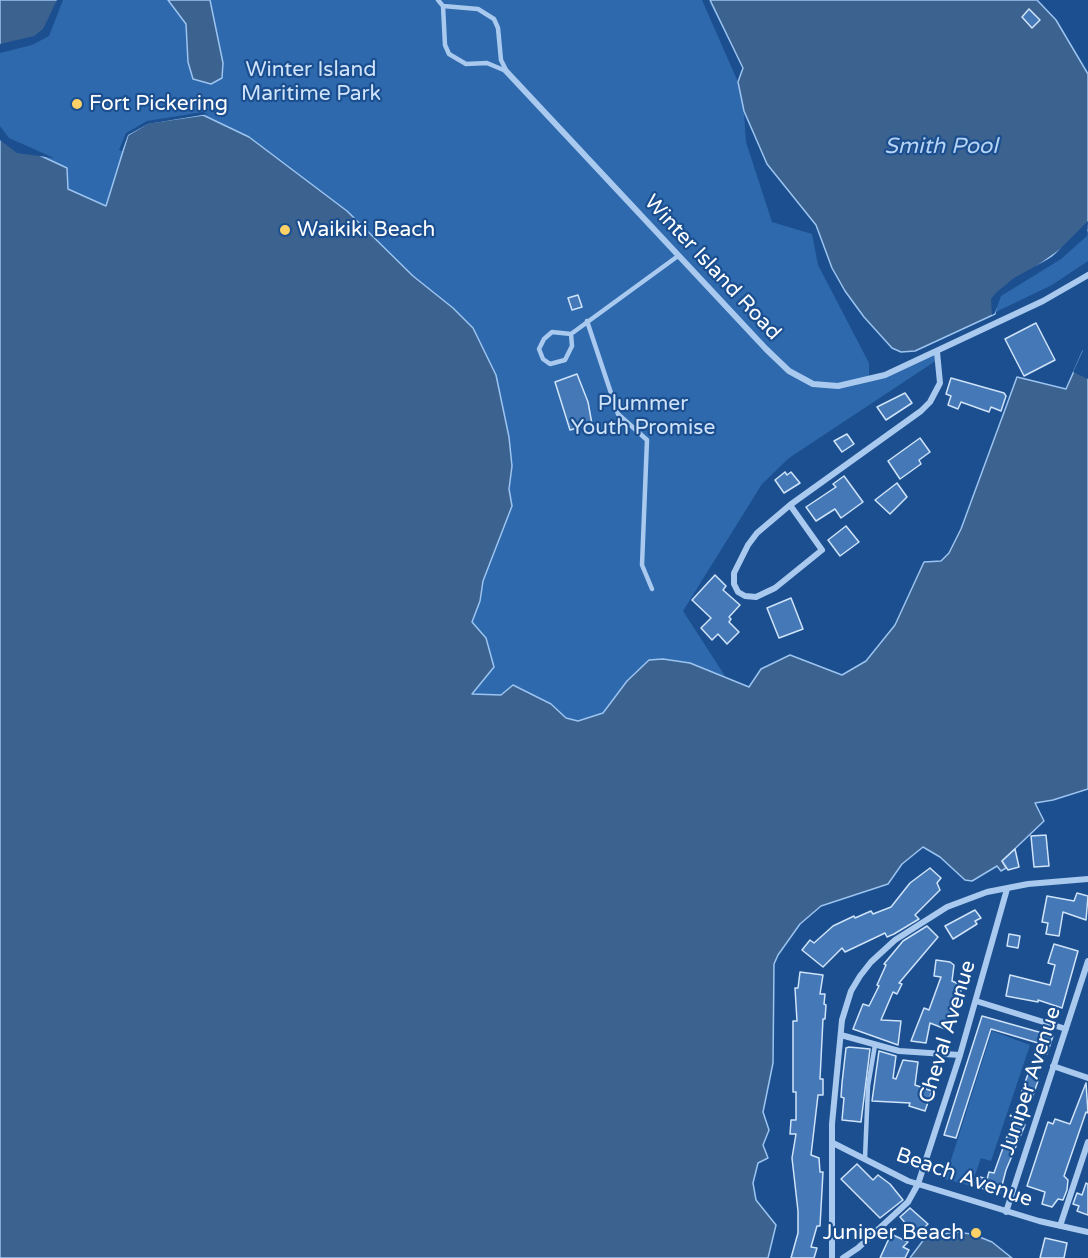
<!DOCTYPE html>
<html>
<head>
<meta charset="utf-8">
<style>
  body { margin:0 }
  canvas { display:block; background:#1b4f8f }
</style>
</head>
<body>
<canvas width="1088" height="1258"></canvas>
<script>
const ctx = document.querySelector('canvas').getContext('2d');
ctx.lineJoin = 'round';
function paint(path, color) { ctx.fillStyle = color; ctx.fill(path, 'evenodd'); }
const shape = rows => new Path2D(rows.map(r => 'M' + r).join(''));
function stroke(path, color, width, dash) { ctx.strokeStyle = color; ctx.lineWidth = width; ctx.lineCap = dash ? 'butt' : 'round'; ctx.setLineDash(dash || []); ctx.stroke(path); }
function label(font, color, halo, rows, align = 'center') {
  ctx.font = font + ' "Varela Round",sans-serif'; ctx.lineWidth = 4.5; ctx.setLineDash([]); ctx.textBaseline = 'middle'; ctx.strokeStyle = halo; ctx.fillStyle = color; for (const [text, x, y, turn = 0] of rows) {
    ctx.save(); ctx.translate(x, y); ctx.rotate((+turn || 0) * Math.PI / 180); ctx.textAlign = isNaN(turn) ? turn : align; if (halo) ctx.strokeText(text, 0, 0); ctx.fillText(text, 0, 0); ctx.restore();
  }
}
paint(shape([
  [60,0,702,0,738,82,743,68,710,3,716,0,1037,0,1056,20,1088,74,1088,261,1052,285,915,351,901,352,892,348,864,317,845,291,832,268,816,225,767,164,744,114,746,142,772,222,812,234,818,265,869,363,869,378,859,382,937,352,937,360,789,458,762,484,683,611,725,676,712,672,627,681,603,713,578,721,566,718,551,704,513,685,501,695,471,694,486,638,472,622,480,601,483,581,512,506,509,489,512,466,509,437,496,375,422,285,347,211,249,137,203,115,122,151,120,169,106,206,67,189,7,140,0,129,0,50],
  [992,1031,1030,1045,991,1161,981,1158,971,1186,945,1179]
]), '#2e69ad');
const water = shape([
  [0,0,60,0,46,34,0,50,0,0],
  [168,0,210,0,223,63,222,78,211,84,193,79,188,62,186,24,168,0],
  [710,0,1037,0,1056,20,1088,74,1088,230,998,294,995,314,915,351,901,352,892,348,864,317,845,291,832,268,816,225,767,164,744,111,738,82,743,68,710,0],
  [203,115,249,137,347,211,413,276,453,308,473,328,496,375,509,437,512,466,509,489,512,506,483,581,480,601,472,622,486,638,494,667,472,694,501,695,513,685,551,704,566,718,578,721,603,713,627,681,649,660,663,659,690,663,749,687,761,669,790,655,842,675,866,661,895,625,924,562,941,561,949,553,961,529,1017,377,1066,389,1083,351,1088,353,1088,789,1053,800,1035,803,1044,821,1002,861,1006,868,1001,871,997,866,972,881,965,880,940,857,923,847,902,864,888,884,821,906,800,924,778,955,774,964,773,1063,763,1112,769,1130,763,1145,768,1158,758,1163,753,1183,756,1200,776,1225,768,1258,0,1258,0,129,7,140,67,168,68,189,106,206,128,135,148,123,203,115],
  [954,1232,972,1234,992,1242,1012,1258,910,1258,925,1238,954,1232]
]);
paint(water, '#3c6290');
stroke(water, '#9cc4f0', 1.5);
paint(shape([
  [57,0,63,0,49,36,32,45,0,53,0,44,34,36,43,29],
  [203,112,208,114,148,124,128,135,122,151,119,150,126,133,147,121],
  [0,126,9,138,54,158,17,153,0,140],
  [1088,221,1087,236,1061,259,1001,296,995,313,992,315,991,299,997,292,1014,278,1052,257],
  [1084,348,1088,350,1088,379,1073,372]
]), '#1b4f8f');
const building = shape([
  [1029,9,1040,20,1032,28,1022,17,1029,9],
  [578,295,582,307,572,310,568,298,578,295],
  [1036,323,1055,360,1024,376,1005,339,1036,323],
  [577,374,588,402,592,424,570,430,555,382,577,374],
  [951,378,1004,393,1006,396,1001,411,991,407,989,412,961,402,958,409,948,405,951,396,946,394,951,378],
  [905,393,912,403,886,420,877,407,905,393],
  [847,434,854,444,842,452,834,441,847,434],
  [920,438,930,452,919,460,921,464,900,479,888,461,920,438],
  [785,472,787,475,791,472,800,483,784,493,775,480,785,472],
  [844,476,863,502,841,518,835,509,816,521,806,507,836,487,833,484,844,476],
  [897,483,907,497,890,514,875,500,897,483],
  [846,526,859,542,840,556,828,540,846,526],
  [715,575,726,586,723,590,740,605,729,617,731,619,729,622,739,632,727,644,718,634,712,640,701,628,711,618,692,600,715,575],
  [791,598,803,629,779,638,767,608,791,598],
  [1046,835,1049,866,1034,867,1031,836,1046,835],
  [1015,849,1019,867,1008,870,1002,861,1015,849],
  [930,868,941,878,937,883,940,890,915,915,919,919,894,934,887,937,885,933,845,952,842,948,823,967,802,950,810,940,814,943,833,926,854,916,855,918,871,911,873,914,891,907,910,883,930,868],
  [1077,893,1088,896,1086,920,1063,912,1059,936,1046,934,1048,923,1042,922,1047,896,1074,901,1077,893],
  [975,910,981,918,975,921,977,924,953,939,945,926,975,910],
  [927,926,938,937,899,983,902,984,897,994,893,992,881,1020,901,1021,898,1045,853,1029,863,1004,869,1006,879,986,877,985,886,965,884,964,903,941,927,926],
  [1009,934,1020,936,1018,948,1007,946,1009,934],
  [1054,944,1078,951,1062,1008,1038,1000,1038,1002,1006,996,1010,975,1050,985,1055,965,1048,963,1054,944],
  [936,960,950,962,954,965,952,981,963,986,956,1003,959,1004,948,1030,930,1023,926,1043,911,1041,924,1008,929,1010,941,977,934,976,936,960],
  [800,972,823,975,820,994,825,994,824,1004,826,1005,825,1019,823,1019,820,1079,823,1079,823,1095,818,1095,811,1155,819,1158,820,1172,823,1172,820,1226,817,1226,811,1247,817,1248,814,1258,791,1258,798,1233,798,1211,792,1158,796,1134,790,1134,791,1120,796,1120,796,1092,793,1092,793,1021,797,1021,795,988,798,988,800,972],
  [982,1016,1053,1036,1047,1054,1035,1050,1038,1043,991,1029,956,1138,944,1135,982,1016],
  [849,1047,870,1049,861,1122,842,1120,844,1098,841,1097,842,1083,846,1048,849,1047],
  [879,1051,896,1056,893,1078,896,1079,903,1060,918,1062,915,1085,932,1091,925,1111,909,1106,910,1103,872,1101,879,1051],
  [1028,1074,1039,1078,1031,1101,1020,1097,1028,1074],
  [1086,1083,1088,1113,1086,1112,1064,1176,1068,1180,1067,1190,1063,1200,1058,1199,1052,1207,1042,1204,1045,1192,1027,1186,1048,1122,1053,1124,1055,1119,1070,1124,1086,1083],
  [1013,1120,1025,1125,1006,1170,1000,1193,977,1187,980,1177,987,1179,989,1172,994,1173,1013,1120],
  [857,1164,873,1180,878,1175,890,1184,903,1200,880,1218,841,1179,857,1164],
  [1086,1183,1088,1184,1088,1215,1077,1211,1079,1206,1073,1204,1077,1193,1082,1195,1086,1183],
  [910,1208,928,1224,916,1235,900,1217,910,1208],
  [891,1234,908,1242,903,1247,909,1250,905,1258,880,1258,891,1234],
  [1045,1238,1067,1243,1064,1258,1040,1258,1045,1238]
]);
paint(building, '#4478b7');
stroke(building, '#cfe3fa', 1.5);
stroke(shape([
  [438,0,443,6,445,45,449,54,466,64,487,63,506,71],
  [443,6,478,9,494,19,498,28,501,60,506,70],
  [587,321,618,414,647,440,642,565,652,589],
  [571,334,572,346,565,360,550,364,543,359,539,349,544,339,552,332,571,334,678,256],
  [865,1158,868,1086,875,1045]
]), '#a9c9ee', 4.5);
stroke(shape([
  [506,71,766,349,789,371,813,384,838,386,885,375,1043,301,1088,275],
  [790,505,822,550,775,588,756,597,745,596,738,592,734,584,734,573,748,545,757,533,790,505,921,411,930,402,940,383,937,352],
  [976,1001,1066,1029],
  [841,1035,899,1051,960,1055],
  [1053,1066,1088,1078],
  [833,1143,908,1181,1039,1221,1088,1232],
  [1006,1212,1088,961],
  [1060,1226,1088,1142],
  [832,1258,832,1124,842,1020,851,991,860,976,871,962,895,940,947,907,987,892,1028,884,1088,879],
  [843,1258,858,1248,908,1202,918,1184,960,1055,1007,889]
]), '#a9c9ee', 6);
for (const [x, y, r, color] of [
  [77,104,6,"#ffd166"],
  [285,230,6,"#ffd166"],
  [976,1233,6,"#ffd166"]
]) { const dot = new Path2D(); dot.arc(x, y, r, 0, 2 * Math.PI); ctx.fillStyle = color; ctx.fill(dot); stroke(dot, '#1b4f8f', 2); }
label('21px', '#cfe3fa', '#1b4f8f', [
  ["Winter Island",311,70],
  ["Maritime Park",311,94],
  ["Plummer",643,404],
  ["Youth Promise",643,428]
]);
label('21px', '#fff', '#1b4f8f', [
  ["Fort Pickering",89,104],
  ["Waikiki Beach",297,230],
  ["Juniper Beach",964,1233,"right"]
], 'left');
label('21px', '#fff', '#1b4f8f', [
  ["Winter Island Road",712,268,47],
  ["Cheval Avenue",948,1032,-73],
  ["Juniper Avenue",1031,1081,-72],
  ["Beach Avenue",964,1178,19]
]);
label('italic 22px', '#b5d3f5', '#1b4f8f', [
  ["Smith Pool",941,147]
]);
</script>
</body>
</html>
